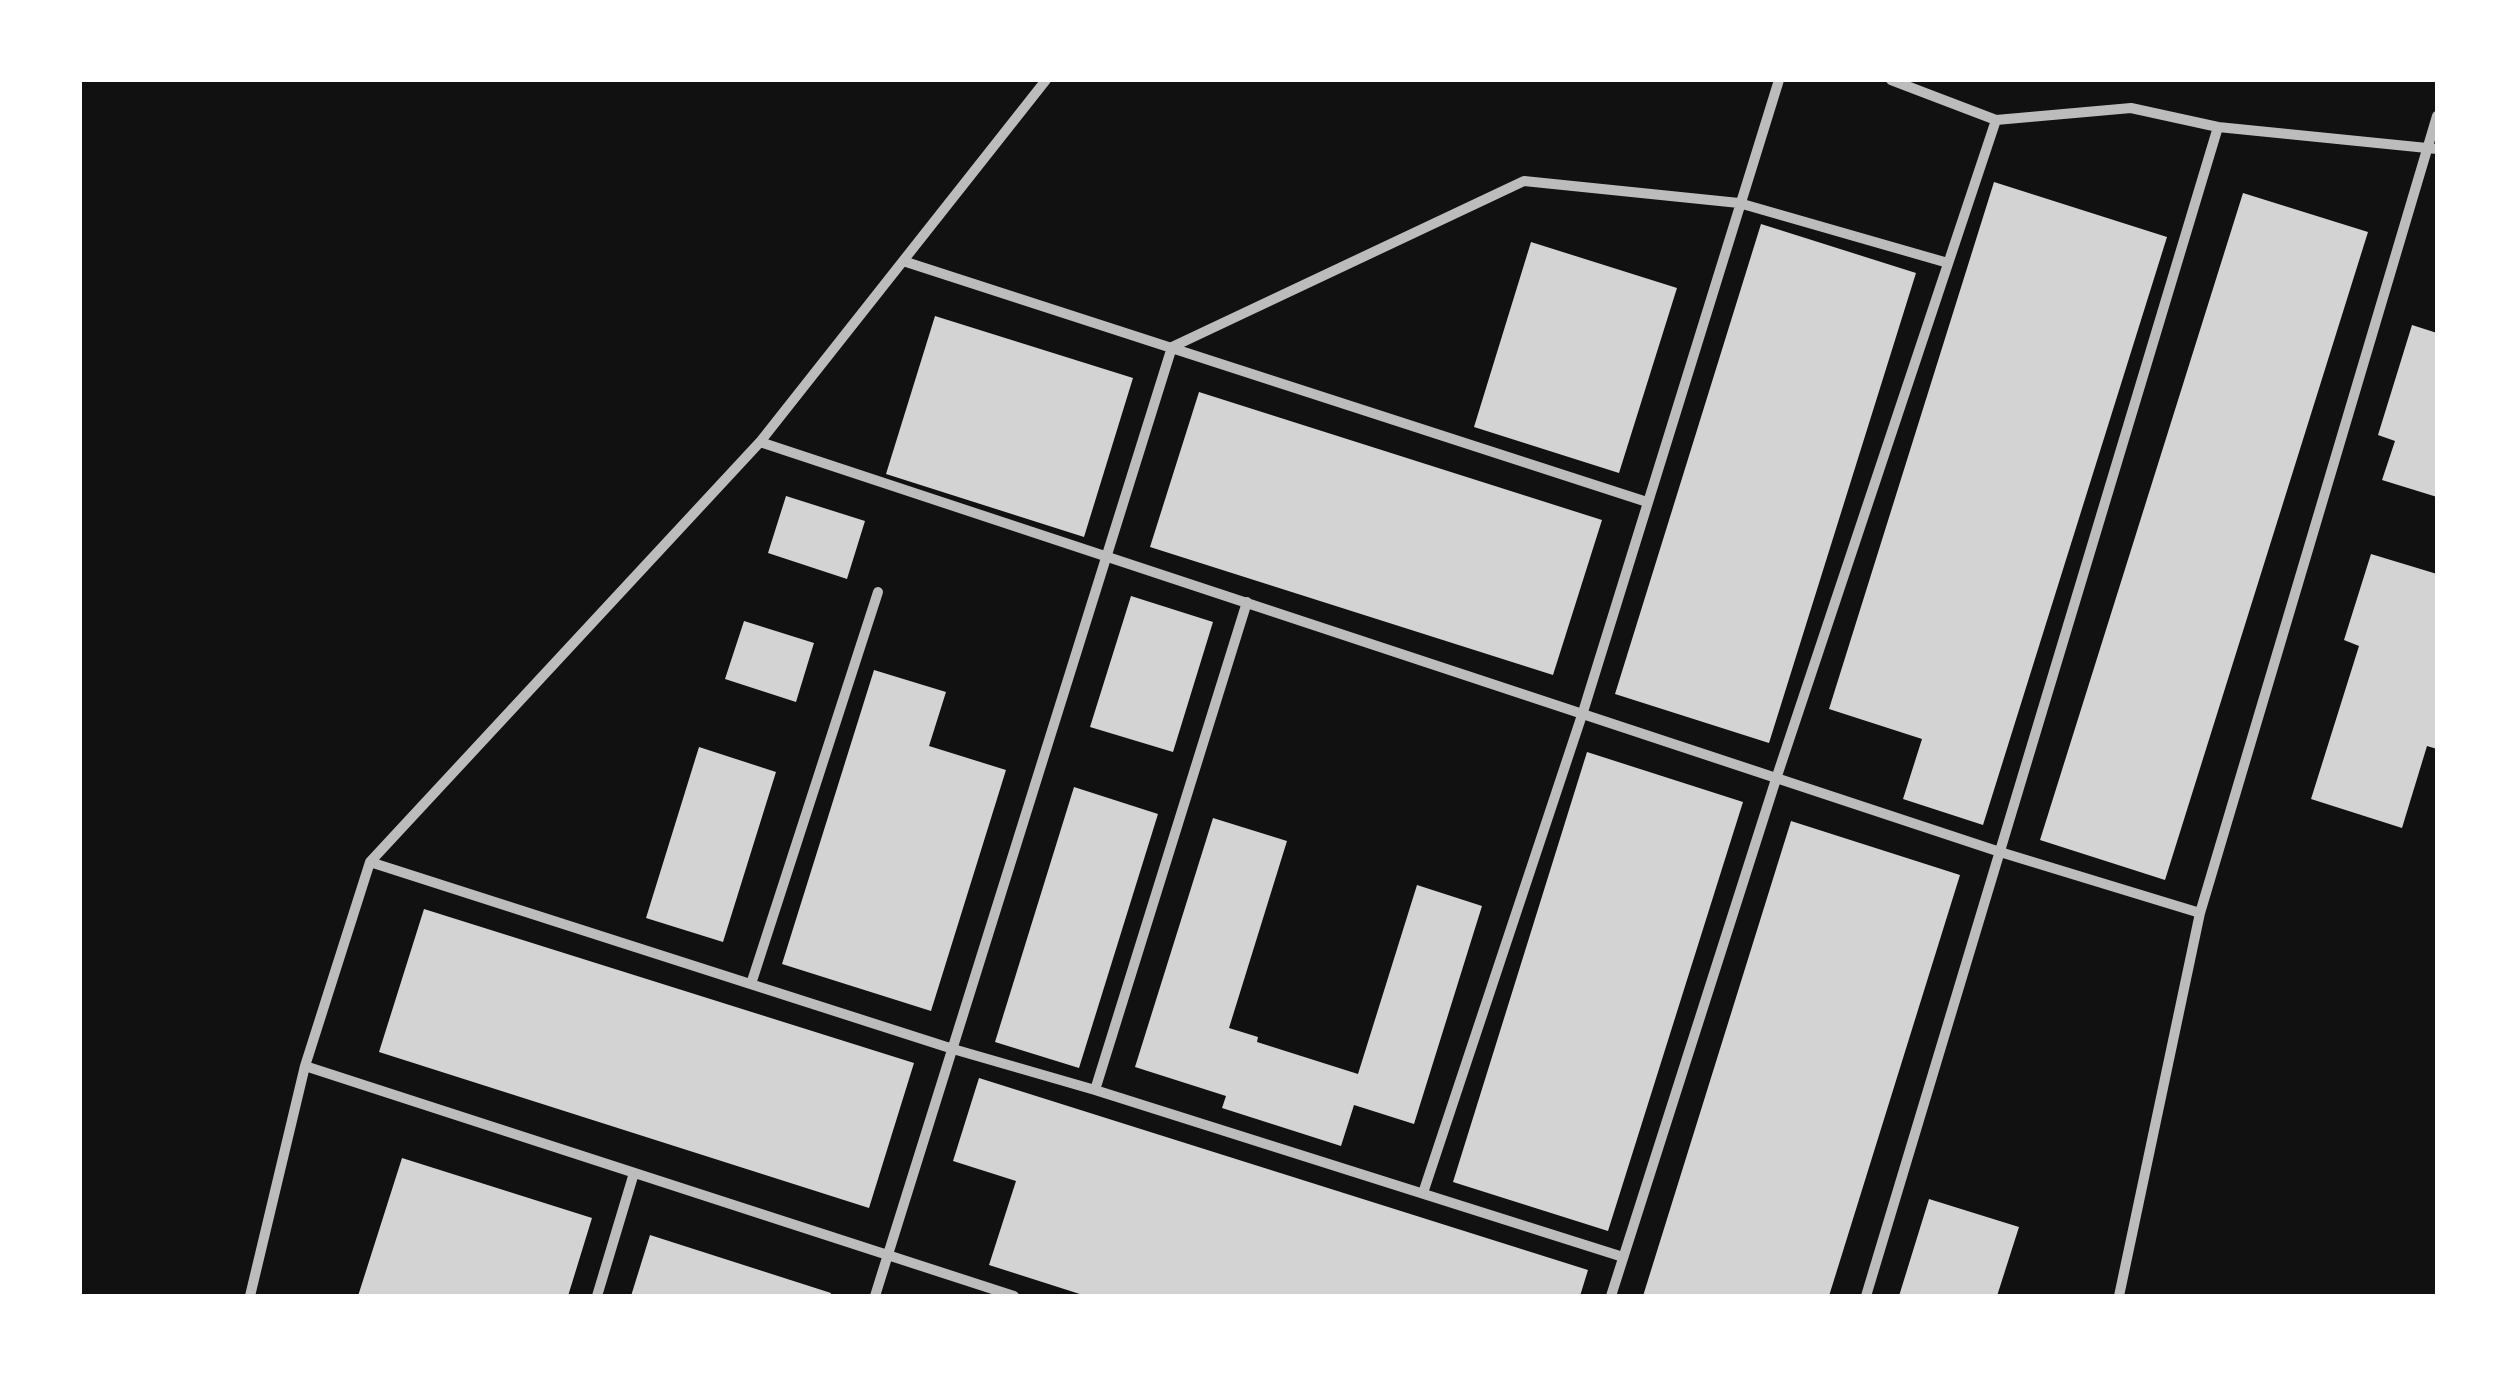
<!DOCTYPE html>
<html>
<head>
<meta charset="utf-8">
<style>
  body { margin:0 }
  #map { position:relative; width:2517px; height:1376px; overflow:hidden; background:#111; font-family:Rubik,sans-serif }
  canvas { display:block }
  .frame { position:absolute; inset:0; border:82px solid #fff; pointer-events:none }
</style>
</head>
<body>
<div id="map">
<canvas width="2517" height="1376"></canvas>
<div class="frame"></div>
</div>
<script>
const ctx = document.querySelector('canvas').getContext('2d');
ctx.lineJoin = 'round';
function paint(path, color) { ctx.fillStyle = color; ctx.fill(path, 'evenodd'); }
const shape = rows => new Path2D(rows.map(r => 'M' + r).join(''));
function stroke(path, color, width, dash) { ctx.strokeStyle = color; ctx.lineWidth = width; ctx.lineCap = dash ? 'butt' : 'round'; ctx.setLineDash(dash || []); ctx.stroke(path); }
paint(shape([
  [1994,182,2167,237,1983,825,1903,799,1922,739,1829,709],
  [2243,193,2368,232,2165,880,2040,840],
  [1761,224,1916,273,1769,743,1615,694],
  [1531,242,1677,288,1619,473,1474,427],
  [935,316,1133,378,1084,537,886,474],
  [2412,325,2437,333,2437,497,2382,480,2395,441,2378,435],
  [1199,392,1602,520,1553,675,1150,547],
  [786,496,865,521,847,579,768,553],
  [2371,554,2437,574,2437,749,2427,746,2402,828,2311,799,2359,646,2344,640],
  [1131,596,1213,622,1173,752,1090,727],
  [744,621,814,643,796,702,725,679],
  [874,670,946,692,929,746,1006,770,931,1011,782,964],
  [699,747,776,772,723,942,646,918],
  [1587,752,1743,802,1608,1231,1453,1182],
  [1074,787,1158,814,1079,1068,995,1042],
  [1213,818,1287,841,1229,1028,1258,1037,1257,1042,1358,1074,1417,885,1482,906,1414,1124,1354,1105,1341,1146,1222,1108,1226,1096,1135,1067],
  [1791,821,1960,875,1829,1296,1643,1296],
  [424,909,914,1063,869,1208,379,1052],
  [979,1078,1588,1270,1580,1296,1086,1296,989,1265,1016,1181,953,1161],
  [402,1158,592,1218,568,1296,358,1296],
  [1929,1199,2019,1227,1997,1296,1899,1296],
  [650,1235,831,1293,830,1296,631,1296]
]), '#d3d3d3');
stroke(shape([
  [1891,80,1996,120,2131,108,2218,127,2437,149],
  [903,261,1647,502],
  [760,442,2000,852,2200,913],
  [370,862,953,1049,1095,1090,1623,1257],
  [751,984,878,592],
  [305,1066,1014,1296],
  [1095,1090,1247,602],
  [1423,1193,1583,712,1779,80],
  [250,1296,305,1066,370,862,760,442,1046,80],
  [597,1296,634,1173],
  [875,1296,1172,347,1524,181,1739,203,1948,263],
  [1611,1296,1777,776,1996,120],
  [1866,1296,2218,127],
  [2119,1296,2200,913,2437,116]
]), '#bcbcbc', 10);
</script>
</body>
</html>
